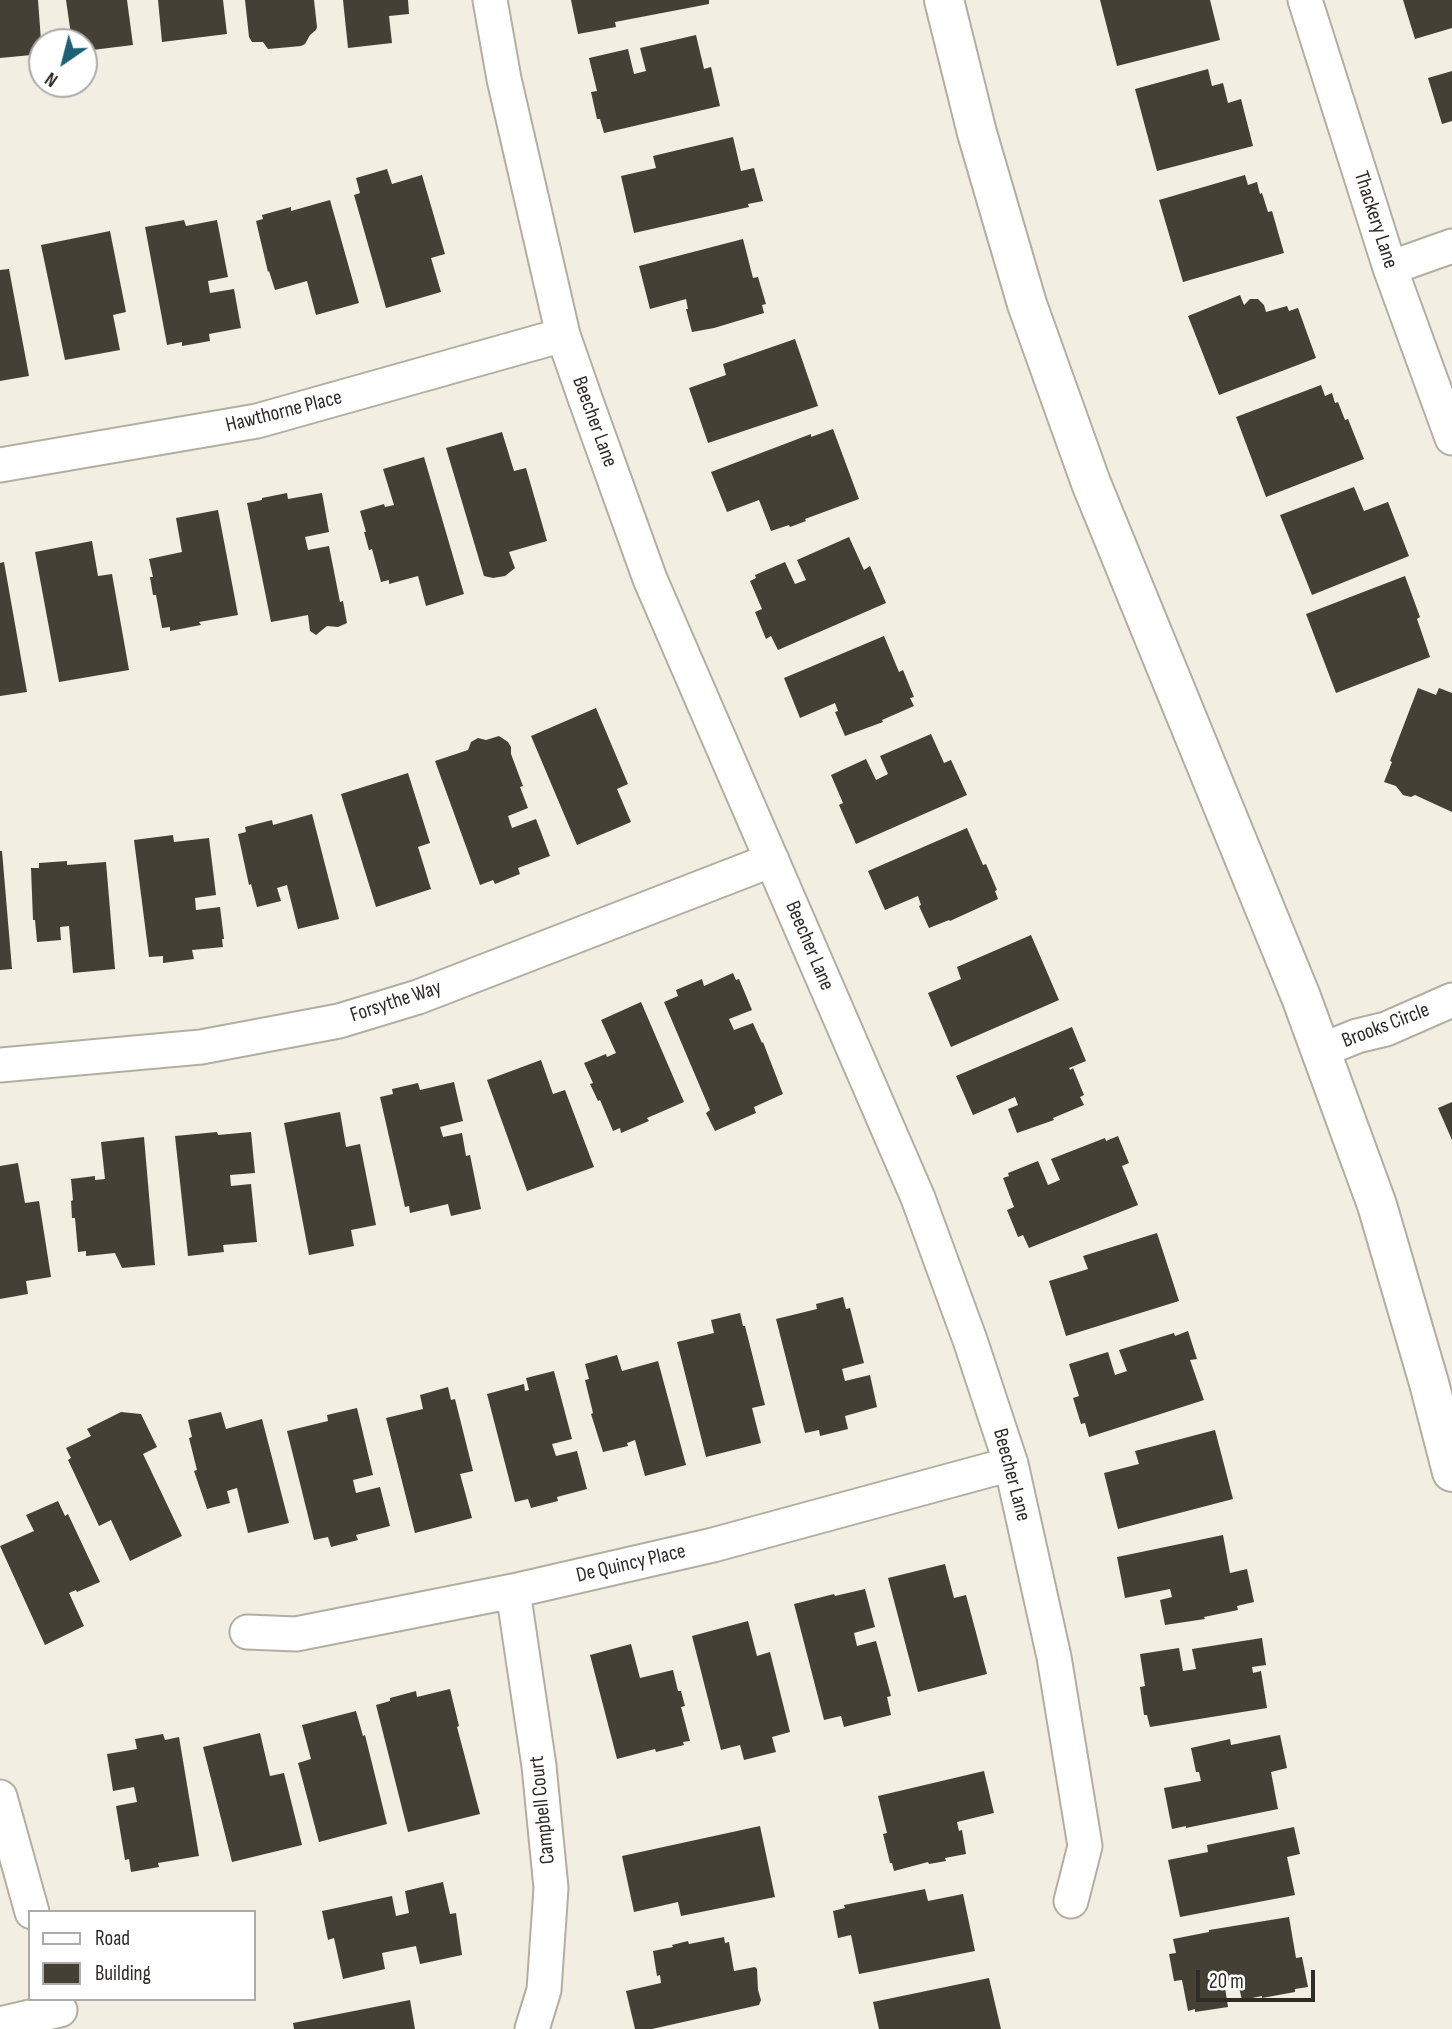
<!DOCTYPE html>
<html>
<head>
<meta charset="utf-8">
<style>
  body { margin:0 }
  #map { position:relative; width:1452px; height:2029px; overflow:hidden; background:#f2eee1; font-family:"Sofia Sans Condensed",sans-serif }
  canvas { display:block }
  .legend { position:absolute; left:28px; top:1910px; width:228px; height:91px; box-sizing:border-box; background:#fff; border:2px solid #ababa9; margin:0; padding:9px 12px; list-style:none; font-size:21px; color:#2e2c27 }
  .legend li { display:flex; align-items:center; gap:14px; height:35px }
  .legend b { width:35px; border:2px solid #ababa9 }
  .north { position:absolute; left:28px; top:28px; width:70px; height:70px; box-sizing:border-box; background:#fff; border:2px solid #ababa9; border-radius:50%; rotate:215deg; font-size:19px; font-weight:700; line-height:28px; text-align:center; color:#2e2c27 }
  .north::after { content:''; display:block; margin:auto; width:24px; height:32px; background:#1e6074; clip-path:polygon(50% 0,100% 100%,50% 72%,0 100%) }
  .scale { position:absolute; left:1196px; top:1970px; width:119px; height:32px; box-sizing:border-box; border:4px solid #2e2c27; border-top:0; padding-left:9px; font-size:21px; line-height:24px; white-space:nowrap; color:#2e2c27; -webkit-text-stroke:5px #fff; paint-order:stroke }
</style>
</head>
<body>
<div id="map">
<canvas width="1452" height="2029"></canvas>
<ul class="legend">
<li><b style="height:9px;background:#fff"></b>Road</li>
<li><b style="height:19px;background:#444036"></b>Building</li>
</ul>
<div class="north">N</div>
<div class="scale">20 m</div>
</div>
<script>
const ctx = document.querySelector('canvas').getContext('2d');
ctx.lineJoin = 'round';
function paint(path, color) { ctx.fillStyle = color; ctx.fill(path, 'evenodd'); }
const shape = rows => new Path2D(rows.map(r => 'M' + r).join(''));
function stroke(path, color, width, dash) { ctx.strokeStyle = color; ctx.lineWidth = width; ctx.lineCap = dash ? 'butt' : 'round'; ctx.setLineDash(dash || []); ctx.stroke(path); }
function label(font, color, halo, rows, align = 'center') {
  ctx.font = font + ' "Sofia Sans Condensed",sans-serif'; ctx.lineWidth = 7; ctx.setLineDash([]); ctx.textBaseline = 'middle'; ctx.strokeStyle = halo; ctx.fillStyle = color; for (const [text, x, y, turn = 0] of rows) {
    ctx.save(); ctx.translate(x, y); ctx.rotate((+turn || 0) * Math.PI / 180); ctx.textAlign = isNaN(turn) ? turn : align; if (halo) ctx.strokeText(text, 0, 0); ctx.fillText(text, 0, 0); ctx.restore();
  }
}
paint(shape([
  [0,0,38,0,42,54,0,58],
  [66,0,127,0,133,45,84,51,84,42,72,42],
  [158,0,223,0,227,34,162,42],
  [245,0,314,0,317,27,316,30,310,35,305,44,301,46,268,49,263,42,252,42,249,37],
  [343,0,408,0,409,14,389,16,392,43,348,48],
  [571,0,709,0,709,4,615,22,616,27,578,34],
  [1100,0,1210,0,1220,40,1117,66],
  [1403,0,1452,0,1452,28,1415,39],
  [696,35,704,69,711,67,720,106,604,133,600,119,597,119,591,92,597,91,589,58,628,49,634,74,646,71,640,48],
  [1208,69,1212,86,1223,83,1228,103,1241,99,1253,146,1157,171,1135,89],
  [1452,71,1452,121,1442,124,1428,78],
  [733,137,741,171,754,168,763,201,748,204,749,207,634,233,621,176,656,168,653,156],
  [387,169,392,184,422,175,445,254,431,258,441,292,386,308,354,195,360,193,356,178],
  [1245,175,1248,185,1257,182,1260,194,1262,193,1268,212,1272,211,1284,253,1183,282,1159,200],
  [330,200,359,303,316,315,307,281,275,290,269,271,268,272,256,221,263,219,262,215,291,207,291,211],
  [184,220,186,226,217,220,228,277,208,281,210,293,234,289,241,328,209,334,210,341,182,346,182,342,167,345,145,227],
  [110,231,126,312,113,315,120,350,65,360,41,245],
  [743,239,753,278,758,277,766,304,762,305,764,313,714,328,692,332,686,309,688,309,686,299,650,309,639,266],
  [9,269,29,376,0,381,0,270],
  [1240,295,1244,305,1250,299,1258,299,1264,305,1266,312,1287,306,1289,311,1298,308,1316,358,1219,395,1188,316],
  [795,339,818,406,708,443,689,388,726,375,723,364],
  [1321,385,1325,396,1332,393,1335,403,1338,402,1345,420,1348,419,1364,459,1266,497,1236,417],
  [833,429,859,499,805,519,806,521,790,527,789,525,771,531,759,500,727,512,711,472,811,434,811,437],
  [502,432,514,471,526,468,547,541,509,552,515,568,505,576,493,578,484,576,446,448],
  [424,457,464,594,426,606,418,576,389,584,389,580,381,582,372,549,369,550,364,532,366,532,360,511,384,504,385,507,394,505,383,469],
  [1354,487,1364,511,1388,502,1409,556,1312,595,1280,515],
  [287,493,288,499,322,493,329,532,305,537,308,550,329,546,340,602,343,601,347,623,338,627,327,626,316,635,310,631,308,615,271,622,247,503,262,500,262,498],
  [218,510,238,615,199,622,201,625,170,631,170,627,162,628,156,595,153,595,150,577,153,577,149,559,182,552,176,518],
  [849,537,864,570,870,566,886,603,778,650,771,636,766,639,755,612,762,609,750,581,756,578,755,575,785,562,795,584,806,580,797,560],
  [92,541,98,576,112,574,129,670,59,682,35,552],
  [4,562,27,692,0,696,0,563],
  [1405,576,1420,617,1417,619,1430,657,1336,693,1306,614],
  [884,636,899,672,903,670,914,697,910,698,914,706,882,720,883,722,845,736,835,712,838,711,835,703,800,718,784,678],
  [1418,688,1436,695,1439,688,1452,693,1452,812,1415,795,1411,797,1403,795,1396,786,1384,782,1392,762,1390,761],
  [596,708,628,784,617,789,631,822,577,845,531,736],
  [931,734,944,763,951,760,967,795,856,844,839,805,843,803,831,775,866,759,876,780,888,774,880,756],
  [499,736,508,742,511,747,511,754,523,786,520,787,528,808,508,816,512,828,536,819,550,856,518,868,520,874,495,884,493,880,480,885,435,761,468,750,471,742,478,738,486,740],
  [408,773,430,843,418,847,431,889,376,907,341,794],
  [312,814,339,919,298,929,287,885,277,888,281,901,257,907,251,884,249,885,238,834,246,832,245,827,272,820,273,825],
  [967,828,983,865,986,864,997,890,995,891,998,899,950,921,949,920,929,928,919,906,921,905,918,896,885,910,868,871],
  [173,835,174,842,209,838,216,895,195,898,196,910,220,907,224,939,222,939,223,947,192,950,194,959,163,963,163,956,149,957,134,840],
  [0,851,2,851,12,969,0,970],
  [67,861,67,865,106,862,115,969,73,973,69,926,60,927,61,940,37,942,35,920,33,920,31,868,39,868,39,863],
  [1031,935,1059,1000,951,1047,928,993,961,979,957,967],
  [733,973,736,980,739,979,752,1010,729,1019,734,1030,753,1023,762,1043,763,1042,783,1094,754,1107,756,1113,715,1131,706,1113,710,1110,664,1002,678,996,676,990,702,979,704,986],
  [641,1002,684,1102,647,1118,649,1121,621,1133,620,1128,613,1131,600,1100,598,1101,590,1084,593,1083,584,1063,606,1054,607,1057,616,1053,601,1020],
  [1072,1027,1086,1061,1069,1068,1070,1070,1073,1068,1084,1095,1080,1097,1084,1105,1053,1118,1054,1120,1017,1133,1008,1109,1018,1105,1015,1097,973,1115,956,1076],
  [541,1060,553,1094,565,1090,594,1167,527,1191,487,1080],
  [454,1082,463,1121,440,1127,443,1137,462,1133,466,1156,470,1155,481,1209,451,1216,448,1204,410,1213,409,1206,405,1207,380,1097,393,1094,392,1089,418,1083,420,1090],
  [1452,1102,1452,1140,1438,1108],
  [340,1112,346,1147,360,1144,376,1225,351,1230,354,1246,309,1255,284,1123],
  [217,1132,218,1135,251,1132,255,1173,230,1175,231,1186,251,1184,257,1242,223,1245,224,1252,188,1256,175,1136],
  [1118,1136,1129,1163,1122,1166,1138,1205,1029,1248,1023,1235,1018,1237,1007,1210,1014,1207,1003,1178,1009,1176,1008,1173,1038,1161,1048,1185,1060,1180,1051,1159,1105,1138,1106,1141],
  [144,1137,155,1265,122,1268,115,1253,86,1256,86,1251,78,1252,75,1218,72,1218,71,1201,73,1200,71,1179,95,1176,95,1180,105,1179,101,1142],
  [18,1163,25,1203,39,1201,51,1277,26,1281,28,1294,0,1299,0,1166],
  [1157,1233,1179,1301,1066,1336,1049,1281,1088,1269,1083,1256],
  [843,1297,846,1309,850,1308,864,1363,842,1369,845,1381,870,1375,877,1407,845,1416,848,1429,820,1436,819,1430,805,1433,776,1319,817,1309,816,1304],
  [740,1313,743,1326,745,1326,765,1405,752,1408,761,1443,706,1457,677,1342,714,1333,711,1320],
  [1188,1331,1197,1359,1190,1360,1204,1400,1089,1437,1085,1423,1081,1424,1073,1398,1079,1396,1069,1364,1108,1352,1115,1375,1127,1371,1119,1350,1174,1333,1175,1336],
  [617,1355,622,1371,658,1361,686,1465,645,1476,635,1440,627,1443,628,1446,603,1452,591,1414,593,1413,585,1380,589,1379,585,1364],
  [554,1371,572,1439,552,1444,556,1456,577,1451,587,1489,557,1497,558,1501,531,1508,528,1499,515,1502,487,1394,524,1384,525,1391,529,1390,526,1378],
  [448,1387,451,1400,455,1399,473,1471,460,1474,472,1518,415,1533,386,1418,423,1409,420,1395],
  [357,1408,373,1475,353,1480,356,1493,380,1487,390,1526,356,1535,358,1540,331,1547,328,1537,314,1540,287,1431,328,1421,327,1415],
  [121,1412,141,1414,157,1447,143,1454,182,1536,130,1561,111,1520,99,1526,68,1460,71,1458,66,1448,91,1436,87,1429],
  [221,1412,226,1429,262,1419,289,1523,248,1533,237,1488,227,1491,230,1503,207,1509,194,1471,197,1470,189,1438,192,1437,188,1420],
  [1215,1430,1233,1499,1118,1529,1104,1473,1139,1464,1135,1451],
  [58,1501,65,1516,68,1514,100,1582,77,1592,76,1590,69,1593,84,1626,45,1645,0,1546,34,1531,26,1515],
  [1223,1535,1230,1573,1247,1569,1254,1602,1237,1606,1238,1610,1204,1617,1205,1619,1165,1625,1160,1600,1172,1597,1170,1589,1125,1598,1117,1557],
  [945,1564,954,1598,966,1595,987,1674,918,1692,888,1578],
  [865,1589,875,1627,854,1633,857,1646,876,1641,891,1696,887,1697,891,1715,844,1727,841,1716,824,1720,794,1604,834,1594,835,1596],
  [748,1621,757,1656,770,1652,790,1732,772,1737,776,1752,744,1760,740,1745,721,1750,692,1636],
  [1262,1638,1266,1665,1252,1667,1253,1673,1261,1671,1267,1708,1150,1727,1147,1715,1144,1715,1140,1687,1145,1686,1140,1654,1179,1648,1183,1671,1196,1669,1192,1649],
  [631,1644,640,1678,673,1670,678,1691,681,1691,685,1706,681,1707,690,1741,683,1742,684,1745,656,1752,655,1749,617,1759,590,1655],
  [450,1689,459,1726,457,1727,480,1814,408,1832,376,1705,390,1701,390,1698,416,1691,417,1697],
  [356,1711,363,1736,365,1735,387,1824,319,1842,298,1763,311,1759,302,1725],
  [260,1733,270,1776,284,1773,302,1845,232,1862,203,1747],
  [163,1734,165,1740,179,1737,199,1856,158,1863,159,1867,131,1872,129,1859,125,1860,116,1806,137,1802,134,1787,113,1791,107,1754,137,1749,135,1739],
  [1280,1735,1287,1768,1271,1772,1278,1809,1186,1828,1186,1826,1172,1829,1164,1788,1201,1781,1199,1772,1196,1772,1191,1748,1230,1739,1231,1745],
  [984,1771,994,1813,957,1822,959,1831,962,1830,966,1854,945,1858,946,1861,929,1864,928,1862,894,1871,892,1863,890,1863,883,1834,887,1833,878,1796],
  [760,1826,775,1897,681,1916,678,1902,634,1912,622,1856],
  [1294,1827,1300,1854,1287,1857,1295,1895,1180,1917,1168,1860,1208,1852,1207,1845],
  [443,1882,450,1914,456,1913,462,1955,420,1964,416,1946,382,1953,385,1969,343,1979,334,1938,328,1940,322,1911,392,1896,396,1916,409,1913,405,1891],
  [925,1889,928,1901,963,1894,975,1951,859,1974,851,1935,838,1938,833,1911,845,1908,844,1905],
  [1289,1917,1296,1958,1302,1957,1308,1987,1295,1989,1295,1992,1262,1998,1262,1996,1242,2000,1237,1979,1224,1981,1228,2007,1195,2012,1195,2009,1188,2011,1182,1980,1174,1981,1169,1954,1176,1953,1173,1939,1209,1932,1209,1930],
  [724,1937,725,1943,729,1942,734,1971,755,1967,757,1969,758,1990,761,2000,759,2005,652,2029,635,2029,626,1991,661,1983,660,1975,657,1976,653,1951,673,1947,672,1945,688,1941,689,1944],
  [989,1978,1001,2029,879,2029,873,2002],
  [410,2000,415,2029,294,2029,293,2023]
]), '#444036');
const street = shape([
  [490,0,504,79,563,335,586,401,650,579,918,1198,970,1340,1011,1464,1054,1657,1085,1846,1071,1901],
  [1305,0,1390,268,1452,438],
  [1390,268,1452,246],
  [0,465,257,421,563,335],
  [1320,1051,1357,1036,1386,1029,1452,1000],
  [0,1065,201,1047,339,1021,418,997,772,860],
  [513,1591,539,1766,551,1888,544,1990,532,2029],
  [247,1632,296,1634,513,1591,713,1545,1011,1464],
  [0,1797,32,1912],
  [0,2024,60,2010]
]);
const secondary = shape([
  [944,0,977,133,1027,304,1091,483,1301,997,1377,1205,1429,1383,1452,1472]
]);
stroke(street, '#b2aea2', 37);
stroke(secondary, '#b2aea2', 42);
stroke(street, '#fff', 33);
stroke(secondary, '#fff', 38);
label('21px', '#2e2c27', '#fff', [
  ["Thackery Lane",1375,220,72],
  ["Hawthorne Place",284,412,-14],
  ["Beecher Lane",594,422,70],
  ["Beecher Lane",809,946,67],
  ["Forsythe Way",396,1002,-18],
  ["Brooks Circle",1386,1026,-21],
  ["Beecher Lane",1011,1475,75],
  ["De Quincy Place",631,1564,-13],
  ["Campbell Court",543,1810,-96]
]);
</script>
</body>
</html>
